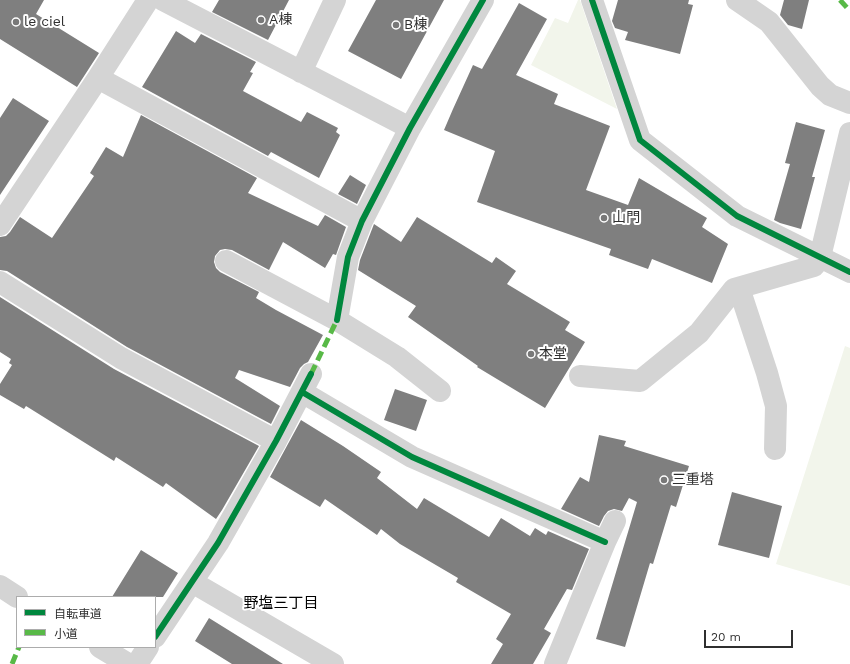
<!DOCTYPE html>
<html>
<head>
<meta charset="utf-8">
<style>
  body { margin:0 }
  #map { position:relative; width:850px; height:664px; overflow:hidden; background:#fff; font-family:"Work Sans","Noto Sans JP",sans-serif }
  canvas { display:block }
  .legend { position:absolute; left:16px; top:596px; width:140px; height:52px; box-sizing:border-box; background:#fff; border:1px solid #acacac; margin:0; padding:5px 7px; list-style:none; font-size:12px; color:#2f2f2f }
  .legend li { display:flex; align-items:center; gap:8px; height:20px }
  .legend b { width:20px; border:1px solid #acacac }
  .scale { position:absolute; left:704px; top:630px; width:89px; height:18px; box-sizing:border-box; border:2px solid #2f2f2f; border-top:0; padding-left:5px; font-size:12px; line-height:14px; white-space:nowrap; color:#2f2f2f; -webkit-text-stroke:3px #fff; paint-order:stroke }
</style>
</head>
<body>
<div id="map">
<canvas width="850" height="664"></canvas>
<ul class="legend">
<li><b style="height:5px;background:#00873e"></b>自転車道</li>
<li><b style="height:5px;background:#58b947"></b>小道</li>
</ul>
<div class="scale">20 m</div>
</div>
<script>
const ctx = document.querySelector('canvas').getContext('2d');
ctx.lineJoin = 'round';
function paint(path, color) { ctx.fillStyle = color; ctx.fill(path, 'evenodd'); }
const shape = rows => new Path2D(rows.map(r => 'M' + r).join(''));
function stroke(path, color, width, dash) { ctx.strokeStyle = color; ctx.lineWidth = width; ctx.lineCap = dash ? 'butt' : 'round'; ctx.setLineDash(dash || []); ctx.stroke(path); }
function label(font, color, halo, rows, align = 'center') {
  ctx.font = font + ' "Work Sans","Noto Sans JP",sans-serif'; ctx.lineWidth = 4; ctx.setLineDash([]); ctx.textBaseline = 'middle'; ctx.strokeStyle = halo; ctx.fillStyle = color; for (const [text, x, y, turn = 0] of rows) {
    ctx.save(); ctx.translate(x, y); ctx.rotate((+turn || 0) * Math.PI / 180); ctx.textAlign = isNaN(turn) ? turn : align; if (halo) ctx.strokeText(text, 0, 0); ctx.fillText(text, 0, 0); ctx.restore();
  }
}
paint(shape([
  [578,0,580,0,585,15,617,109,531,65,555,18,568,23],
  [845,346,850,348,850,586,776,564]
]), '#f2f5eb');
paint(shape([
  [0,0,44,0,36,14,99,53,77,87,0,39],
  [219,0,289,0,268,40,212,12],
  [376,0,444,0,401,79,348,51],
  [618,0,689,0,688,4,693,5,680,54,625,40,628,32,615,28,612,21],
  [784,0,809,0,802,29,788,25,780,15],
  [519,3,547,19,516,75,558,94,554,104,610,126,586,190,628,205,639,178,707,218,702,227,728,244,712,283,652,259,648,269,609,255,611,249,477,202,495,151,444,130,453,109,473,65,482,69],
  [176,31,195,43,201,34,256,62,250,72,253,73,243,91,301,122,307,112,338,128,336,132,340,135,319,178,271,152,268,156,142,87],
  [13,98,49,121,0,195,0,118],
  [141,115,257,178,248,193,318,226,325,215,346,227,336,255,333,254,325,268,283,242,269,270,232,250,225,249,220,250,215,256,214,262,216,268,220,272,259,292,256,298,276,310,323,335,308,362,304,364,300,368,290,387,239,370,235,378,280,406,271,424,127,347,7,271,0,270,0,237,6,236,10,232,20,217,52,238,94,176,90,173,106,147,123,157],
  [796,122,825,130,812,177,815,177,801,229,780,223,774,220,790,164,785,163],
  [350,175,366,185,357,204,338,194],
  [417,217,492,263,496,257,516,271,507,284,570,322,565,330,585,342,545,408,477,367,478,366,408,317,416,306,358,270,360,260,374,224,401,242],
  [0,297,114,369,259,446,222,510,216,519,166,483,163,487,116,457,114,461,26,406,24,409,0,395,0,384,12,365,9,363,11,359,0,352],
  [395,389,427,400,416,431,384,420],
  [301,420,343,446,381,472,377,478,417,509,424,498,489,537,501,518,530,536,535,528,546,535,548,531,589,549,572,590,567,589,544,629,551,633,533,664,491,664,503,644,496,639,511,614,456,582,458,578,400,544,381,529,377,535,325,499,320,507,270,477],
  [599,435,626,441,624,446,689,466,676,507,671,505,653,564,650,563,625,647,596,639,637,502,629,498,622,511,614,509,608,511,604,516,599,526,561,509,580,477,589,482],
  [732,492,782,506,769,558,718,545],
  [141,550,178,573,163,597,112,597],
  [209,618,283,664,232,664,195,641]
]), '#7f7f7f');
stroke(shape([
  [163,0,410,128],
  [592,0,640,140,737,216,850,272],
  [737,0,769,22,820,86,830,95,850,103],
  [301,72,335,0],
  [98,78,362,221],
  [0,225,98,78,148,0],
  [226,261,337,320,397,357,440,391],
  [0,282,121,358,276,441],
  [739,288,767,373,776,406,775,449],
  [337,320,348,257,362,221,410,128,483,0],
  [580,376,640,381,699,333,734,289,814,266,820,257,850,133],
  [302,392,412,457,605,542],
  [192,582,333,664],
  [0,586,17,597],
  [155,637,218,543,276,441,311,374],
  [100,647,128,664],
  [137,664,148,647],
  [555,664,605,542,615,521]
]), '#d4d4d4', 22);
stroke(shape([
  [840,0,850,11],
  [311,374,337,320],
  [12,664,19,647]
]), '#58b947', 5, [10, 5]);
stroke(shape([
  [592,0,640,140,737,216,850,272],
  [337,320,348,257,362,221,410,128,483,0],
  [302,392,412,457,605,542],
  [155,637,218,543,276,441,311,374]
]), '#00873e', 6);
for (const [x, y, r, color] of [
  [261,20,4,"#787878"],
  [16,22,4,"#787878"],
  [396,25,4,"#787878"],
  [604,218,4,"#787878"],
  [531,354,4,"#787878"],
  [664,480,4,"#787878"]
]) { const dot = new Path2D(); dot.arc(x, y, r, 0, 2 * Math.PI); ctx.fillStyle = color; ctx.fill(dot); stroke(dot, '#fff', 1.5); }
label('14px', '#2f2f2f', '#fff', [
  ["A棟",269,20],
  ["le ciel",24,22],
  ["B棟",404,25],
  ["山門",612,218],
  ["本堂",539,354],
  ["三重塔",672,480]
], 'left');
label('15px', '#000', '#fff', [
  ["野塩三丁目",281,604]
]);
</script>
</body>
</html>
